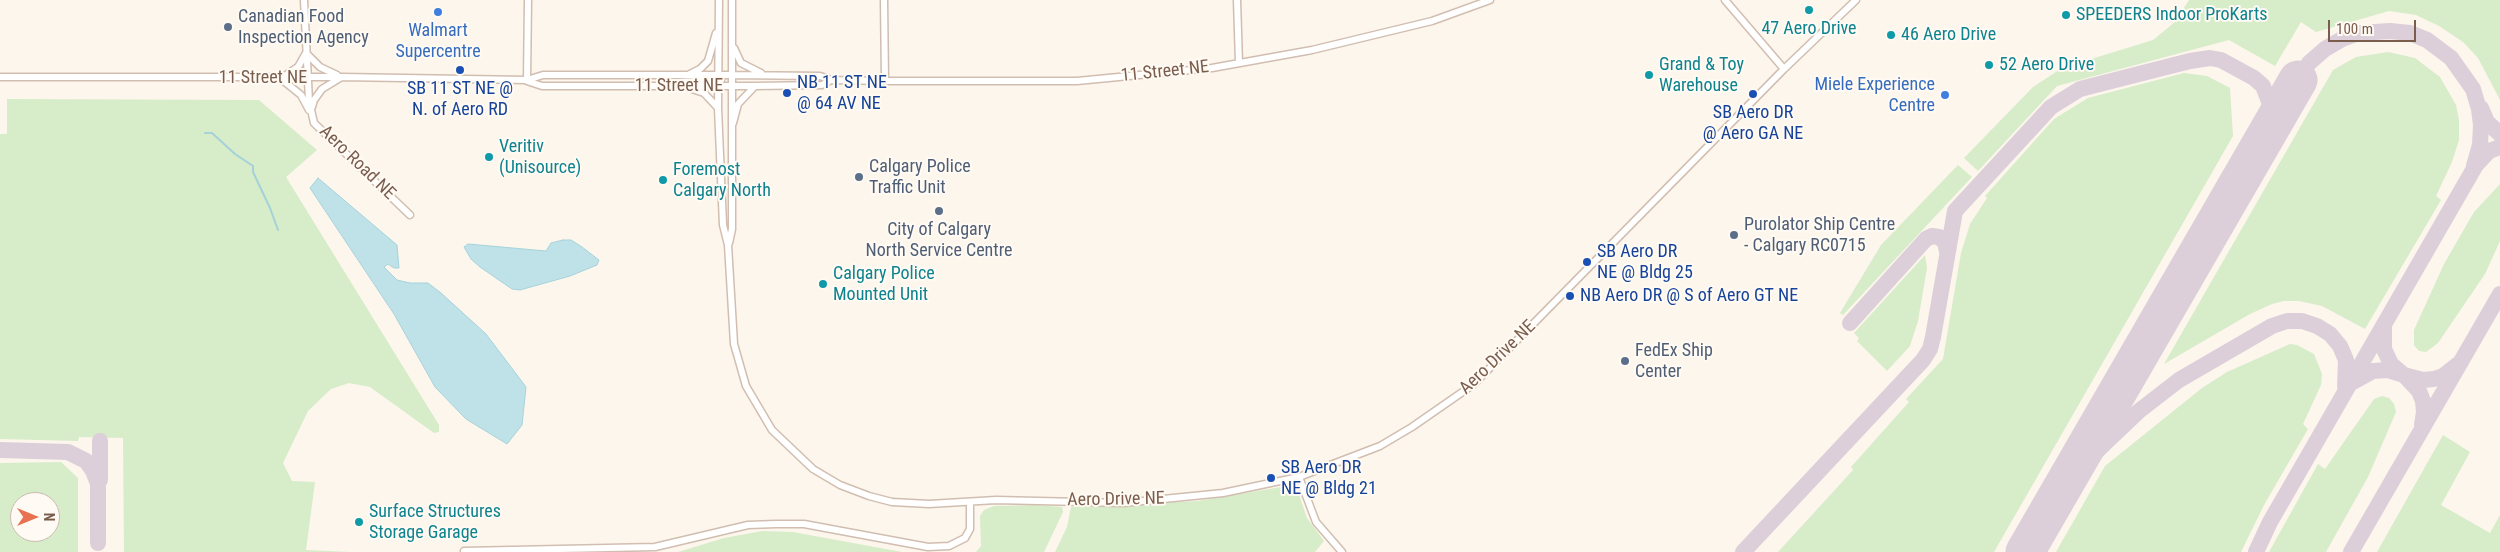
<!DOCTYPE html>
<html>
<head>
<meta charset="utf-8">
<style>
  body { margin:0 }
  #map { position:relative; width:2500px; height:552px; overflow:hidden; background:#fdf6ec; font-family:"Roboto Condensed",sans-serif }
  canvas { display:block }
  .north { position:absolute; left:10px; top:492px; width:50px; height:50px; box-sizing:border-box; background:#fffaf3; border:1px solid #cabbb1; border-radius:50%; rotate:90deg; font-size:14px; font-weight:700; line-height:20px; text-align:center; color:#7a5d4d }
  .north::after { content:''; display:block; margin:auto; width:18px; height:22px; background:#e77150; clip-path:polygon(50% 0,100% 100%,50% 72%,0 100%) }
  .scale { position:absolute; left:2328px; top:20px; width:88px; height:22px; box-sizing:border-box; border:2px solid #7a5d4d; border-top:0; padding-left:6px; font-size:15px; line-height:18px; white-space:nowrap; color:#7a5d4d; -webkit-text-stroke:4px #fffaf3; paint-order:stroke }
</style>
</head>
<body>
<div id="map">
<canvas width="2500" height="552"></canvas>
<div class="north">N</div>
<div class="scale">100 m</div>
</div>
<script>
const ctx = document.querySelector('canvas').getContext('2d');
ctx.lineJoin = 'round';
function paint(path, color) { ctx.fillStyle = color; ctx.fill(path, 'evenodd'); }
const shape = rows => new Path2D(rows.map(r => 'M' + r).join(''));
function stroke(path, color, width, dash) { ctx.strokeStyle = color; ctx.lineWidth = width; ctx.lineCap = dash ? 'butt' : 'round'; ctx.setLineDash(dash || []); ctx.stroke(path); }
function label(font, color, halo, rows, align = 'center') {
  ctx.font = font + ' "Roboto Condensed",sans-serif'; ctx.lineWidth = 4; ctx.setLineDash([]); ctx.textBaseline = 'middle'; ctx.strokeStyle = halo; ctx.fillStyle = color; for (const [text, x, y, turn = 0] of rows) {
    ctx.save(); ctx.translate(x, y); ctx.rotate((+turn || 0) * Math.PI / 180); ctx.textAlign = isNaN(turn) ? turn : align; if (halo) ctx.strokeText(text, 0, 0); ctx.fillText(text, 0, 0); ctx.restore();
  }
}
paint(shape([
  [2189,0,2500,0,2500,100,2478,58,2463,42,2439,26,2416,15,2389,11,2316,32,2301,22,2275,66,2229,40,2057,86,1978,171,1964,158,2033,87,2062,68,2153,40,2175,22],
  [2388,52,2415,58,2440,77,2456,105,2459,120,2459,140,2452,162,2436,196,2441,200,2365,329,2322,306,2299,301,2284,301,2272,304,2250,314,2164,364,2333,70,2356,57],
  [2184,73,2207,76,2230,88,2233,136,1994,552,1778,552,1853,470,1851,467,1909,402,1906,399,1943,359,1961,253,1970,224,1987,198,1985,196,2054,119,2088,98],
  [7,99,259,100,317,150,286,177,439,425,439,432,434,433,370,387,349,383,331,389,308,411,283,463,292,481,315,482,306,550,350,552,124,552,123,438,79,437,78,441,0,439,0,134,7,134],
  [1958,165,1972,177,1843,315,1840,313,1881,245],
  [2500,184,2500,241,2485,274,2438,343,2426,352,2419,351,2414,345,2414,330,2444,264,2474,212],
  [1925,255,1927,268,1918,321,1910,346,1887,371,1857,341,1859,338,1854,333],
  [2290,344,2297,345,2314,354,2322,374,2321,385,2303,424,2308,429,2264,505,2241,552,2056,552,2105,466,2202,388,2227,372],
  [2382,396,2389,398,2394,404,2396,412,2368,477,2326,552,2269,552,2318,464,2325,469,2374,399],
  [2443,435,2470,452,2441,505,2490,533,2500,515,2500,552,2377,552],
  [61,462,78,478,78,552,0,552,0,463],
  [20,502,50,502,50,532,20,532],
  [1287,486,1297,489,1307,518,1324,541,1315,552,1055,552,1067,527,1071,507,1197,501],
  [1035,505,1062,507,1063,512,1044,552,976,552,981,546,980,516,984,510,994,506],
  [762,531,793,532,902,552,678,552,724,538]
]), '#d7ecc9');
const water = shape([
  [318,178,397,245,399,268,394,268,388,264,384,267,397,280,410,283,428,283,441,293,486,334,526,387,522,425,507,444,466,419,435,387,394,314,310,188,318,178],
  [563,240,571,240,582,247,599,260,597,265,570,276,520,290,512,289,480,267,471,259,464,247,468,244,546,251,551,243,563,240]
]);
paint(water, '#bfe2e8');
stroke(water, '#a5d2da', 1);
stroke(shape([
  [205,133,212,133,235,154,253,166,253,172,270,208,278,230]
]), '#a5d2da', 2);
stroke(shape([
  [2298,80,2309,63,2325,49,2342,39,2359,33,2390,31,2410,33,2427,40,2451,58,2473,89,2479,109,2481,125,2480,145,2474,166],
  [2481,108,2487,122,2500,134],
  [1850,323,1926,239,1932,236,1939,237,1945,242,1947,252],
  [2351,383,2373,371,2388,370,2404,375,2391,364,2384,349,2384,325],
  [2422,425,2424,412,2423,401,2419,391,2404,375,2423,380,2434,379,2443,376,2457,365],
  [0,450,68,452,86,461,93,471,98,484,98,543],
  [100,480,100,441],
  [2056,498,2099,449,2139,411,2179,380,2272,326,2287,321,2302,321,2317,326,2330,334,2340,346,2346,360,2345,386],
  [1743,552,1923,360,1930,349,1933,337,1955,211,2051,107,2080,89,2190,61,2210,58,2221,60,2254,78,2263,86,2271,107,2266,135],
  [2256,552,2270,522,2476,165,2489,151,2500,147],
  [2351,552,2500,294]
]), '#dccfda', 16);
stroke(shape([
  [2025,552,2298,80]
]), '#dccfda', 39);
const minor = shape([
  [304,0,309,101,314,123,410,215],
  [719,0,718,108,723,225,728,245,734,344,746,386,772,430,813,469,840,485,869,496,892,502,929,504,996,500,1123,503,1223,493,1299,477,1380,446,1412,427,1474,384,1784,69,1856,0],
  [884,0,885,81],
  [1237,0,1239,63],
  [1725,0,1784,69],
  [734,48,741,63,761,73],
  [306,53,320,67,337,75],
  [690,74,700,69,708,61,716,33],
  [0,77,341,77,527,80,543,75,731,75,820,76,831,80,885,81,1077,81,1212,68,1312,50,1432,21,1490,0],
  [283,77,298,67,306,53],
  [280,78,301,95,309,110],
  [527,80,528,0],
  [527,81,542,86,755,86,822,85,831,80],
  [679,82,721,80],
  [689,88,704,93,718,108],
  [312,107,314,100,322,89,340,78],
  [733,123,738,104,755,86],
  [729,243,732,229,732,0],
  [1299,477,1316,522,1342,552],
  [464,551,655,547,748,525,776,524,804,524,928,547,949,546,965,538,970,529,970,502]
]);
stroke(minor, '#d1beb0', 9);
stroke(minor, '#fff', 6);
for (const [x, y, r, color] of [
  [1809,10,5,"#0f9aa8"],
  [438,12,5,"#3f7fe0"],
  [2066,15,5,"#0f9aa8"],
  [228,27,5,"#5c6f8a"],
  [1891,35,5,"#0f9aa8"],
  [1989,65,5,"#0f9aa8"],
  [460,70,5,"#1a4fb4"],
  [1649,75,5,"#0f9aa8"],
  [787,93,5,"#1a4fb4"],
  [1753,94,5,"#1a4fb4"],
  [1945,95,5,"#3f7fe0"],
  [489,157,5,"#0f9aa8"],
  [859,177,5,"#5c6f8a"],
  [663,180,5,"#0f9aa8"],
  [939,211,5,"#5c6f8a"],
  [1734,235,5,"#5c6f8a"],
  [1587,262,5,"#1a4fb4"],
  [823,284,5,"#0f9aa8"],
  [1570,296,5,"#1a4fb4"],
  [1625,361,5,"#5c6f8a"],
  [1271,478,5,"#1a4fb4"],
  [359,522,5,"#0f9aa8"]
]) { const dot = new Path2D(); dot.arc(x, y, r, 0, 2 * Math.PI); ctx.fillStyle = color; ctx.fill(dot); stroke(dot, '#fffaf3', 2); }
label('18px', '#0d838f', '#fffaf3', [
  ["SPEEDERS Indoor ProKarts",2076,15],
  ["47 Aero Drive",1809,29,"center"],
  ["46 Aero Drive",1901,35],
  ["Grand & Toy",1659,65],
  ["Warehouse",1659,86],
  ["52 Aero Drive",1999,65],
  ["Veritiv",499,147],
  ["(Unisource)",499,168],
  ["Foremost",673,170],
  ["Calgary North",673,191],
  ["Calgary Police",833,274],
  ["Mounted Unit",833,295],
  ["Surface Structures",369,512],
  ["Storage Garage",369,533]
], 'left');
label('18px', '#4e5e75', '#fffaf3', [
  ["Canadian Food",238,17],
  ["Inspection Agency",238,38],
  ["Calgary Police",869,167],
  ["Traffic Unit",869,188],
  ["Purolator Ship Centre",1744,225],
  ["- Calgary RC0715",1744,246],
  ["City of Calgary",939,230,"center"],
  ["North Service Centre",939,251,"center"],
  ["FedEx Ship",1635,351],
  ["Center",1635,372]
], 'left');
label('18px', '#366cbe', '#fffaf3', [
  ["Walmart",438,31],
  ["Supercentre",438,52],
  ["Miele Experience",1935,85,"right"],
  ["Centre",1935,106,"right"]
]);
label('18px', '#7a5d4d', '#fffaf3', [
  ["11 Street NE",1165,72,-6],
  ["11 Street NE",263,78],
  ["11 Street NE",679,86],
  ["Aero Road NE",357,163,44],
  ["Aero Drive NE",1498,358,-44],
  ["Aero Drive NE",1116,500,-1]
]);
label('18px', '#164399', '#fffaf3', [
  ["NB 11 ST NE",797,83],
  ["@ 64 AV NE",797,104],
  ["SB 11 ST NE @",460,89,"center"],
  ["N. of Aero RD",460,110,"center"],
  ["SB Aero DR",1753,113,"center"],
  ["@ Aero GA NE",1753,134,"center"],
  ["SB Aero DR",1597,252],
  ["NE @ Bldg 25",1597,273],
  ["NB Aero DR @ S of Aero GT NE",1580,296],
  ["SB Aero DR",1281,468],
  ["NE @ Bldg 21",1281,489]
], 'left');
</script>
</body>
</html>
